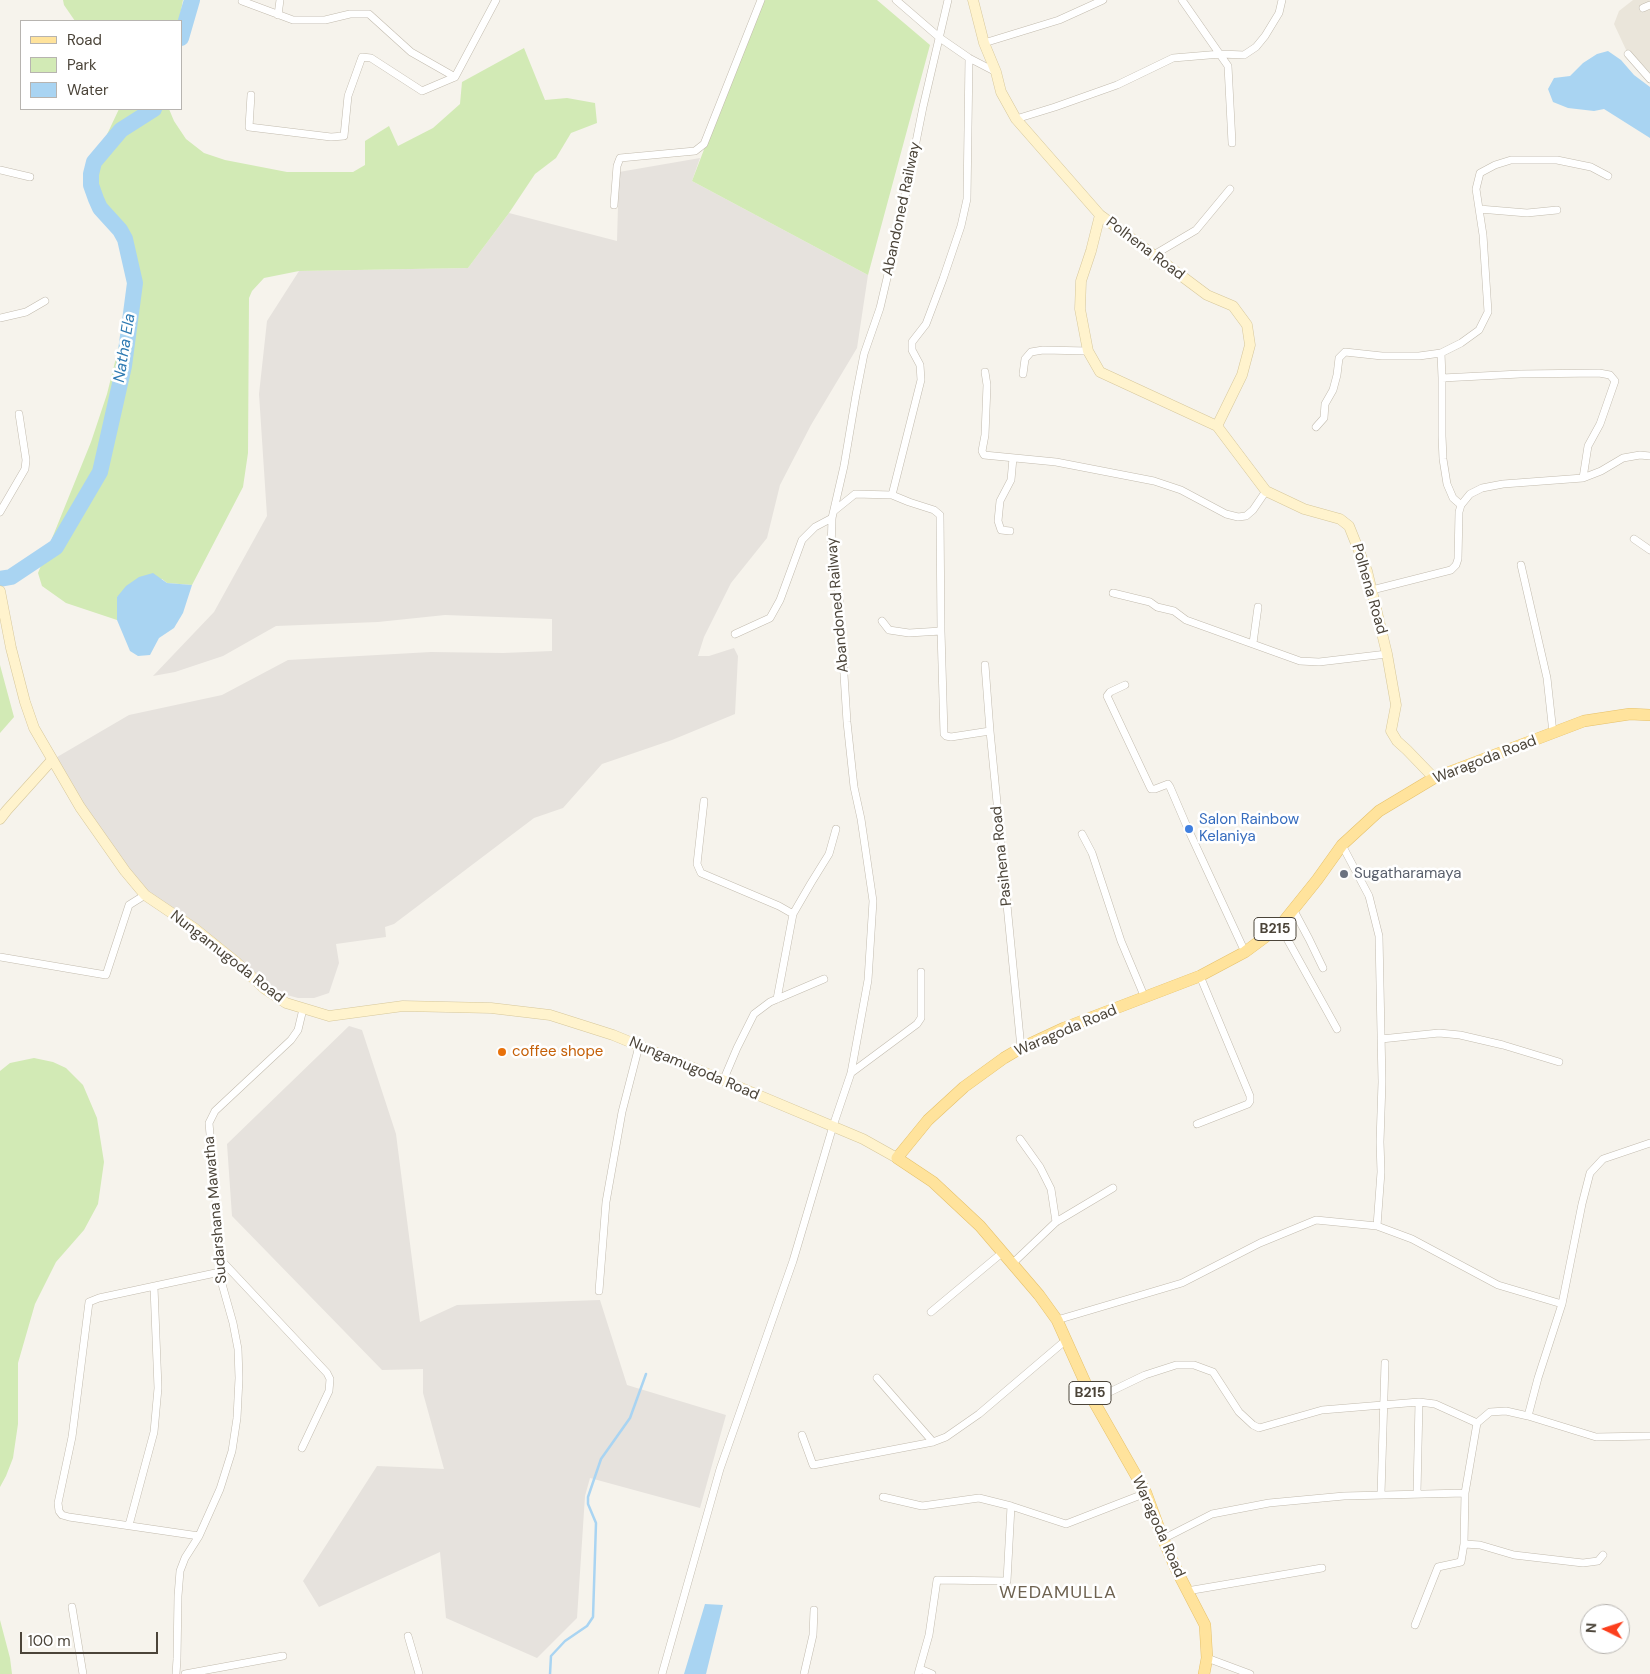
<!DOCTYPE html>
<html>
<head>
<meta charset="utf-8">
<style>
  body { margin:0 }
  #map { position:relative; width:1650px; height:1674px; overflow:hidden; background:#f6f3ec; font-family:"DM Sans",sans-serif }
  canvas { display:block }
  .legend { position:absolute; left:20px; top:20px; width:162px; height:90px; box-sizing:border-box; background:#fff; border:1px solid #b7b4b0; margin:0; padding:6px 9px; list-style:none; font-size:15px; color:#4b4439 }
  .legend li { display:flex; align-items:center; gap:10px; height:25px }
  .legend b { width:25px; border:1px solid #b7b4b0 }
  .north { position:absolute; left:1580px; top:1604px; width:50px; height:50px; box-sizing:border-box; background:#fff; border:1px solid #b7b4b0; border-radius:50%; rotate:274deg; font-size:14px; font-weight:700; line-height:20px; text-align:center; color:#4b4439 }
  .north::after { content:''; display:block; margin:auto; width:18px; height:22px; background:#fc3f1d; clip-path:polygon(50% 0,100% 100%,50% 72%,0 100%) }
  .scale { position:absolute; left:20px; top:1632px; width:138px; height:22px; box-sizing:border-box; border:2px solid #4b4439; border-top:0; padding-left:6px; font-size:15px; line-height:18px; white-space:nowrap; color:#4b4439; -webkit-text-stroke:4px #fff; paint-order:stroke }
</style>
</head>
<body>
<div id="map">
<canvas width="1650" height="1674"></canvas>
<ul class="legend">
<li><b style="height:6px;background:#ffe39c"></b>Road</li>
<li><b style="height:14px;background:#d2eab5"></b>Park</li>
<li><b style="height:14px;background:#a9d4f2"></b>Water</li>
</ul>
<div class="north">N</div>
<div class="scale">100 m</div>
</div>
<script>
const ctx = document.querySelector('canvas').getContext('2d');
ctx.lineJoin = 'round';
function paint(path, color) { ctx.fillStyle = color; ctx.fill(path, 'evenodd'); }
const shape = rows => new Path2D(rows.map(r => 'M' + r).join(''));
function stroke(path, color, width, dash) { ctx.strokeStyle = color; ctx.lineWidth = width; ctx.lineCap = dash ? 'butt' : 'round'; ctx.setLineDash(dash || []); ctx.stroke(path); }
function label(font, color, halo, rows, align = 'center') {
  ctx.font = font + ' "DM Sans",sans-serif'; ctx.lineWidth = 5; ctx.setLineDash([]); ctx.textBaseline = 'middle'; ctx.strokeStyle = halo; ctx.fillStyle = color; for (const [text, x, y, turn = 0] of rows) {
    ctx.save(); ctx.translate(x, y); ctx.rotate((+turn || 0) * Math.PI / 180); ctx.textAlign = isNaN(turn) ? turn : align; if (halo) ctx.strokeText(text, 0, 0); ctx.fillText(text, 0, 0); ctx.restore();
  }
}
paint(shape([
  [1633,0,1650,0,1650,79,1628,54,1614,24,1619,11]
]), '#eae5da');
paint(shape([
  [700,158,692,181,868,275,857,348,811,425,780,485,767,538,731,583,704,637,698,656,709,656,734,648,738,656,735,714,672,740,602,764,563,808,534,818,394,924,385,927,386,937,336,944,339,963,329,993,314,998,298,998,265,989,145,895,52,760,129,715,222,695,288,660,431,652,503,653,552,651,552,619,445,615,378,622,276,626,223,656,175,672,153,676,214,612,267,516,259,394,267,321,299,271,468,268,509,213,617,241,619,172],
  [349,1026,362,1030,396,1134,420,1322,457,1305,600,1300,627,1385,726,1415,700,1508,590,1478,585,1496,577,1618,537,1658,446,1618,440,1552,319,1607,303,1581,377,1466,444,1469,423,1393,423,1369,382,1370,232,1216,227,1144]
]), '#e6e2dd');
paint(shape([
  [63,0,183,0,179,21,75,21,64,5],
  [761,0,877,0,930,45,868,275,692,181],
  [524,48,545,100,567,98,595,103,597,123,571,133,556,158,535,174,509,213,468,268,299,271,264,278,252,291,249,298,248,453,243,487,192,585,167,583,162,579,117,597,117,620,66,603,42,586,38,573,91,442,107,394,121,338,128,297,129,272,125,239,120,230,100,208,96,199,91,185,94,162,119,109,169,109,174,121,186,139,204,153,225,160,287,172,353,172,365,165,365,141,389,126,398,146,433,128,460,104,462,82],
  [0,665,14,717,0,733],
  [34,1058,53,1062,66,1068,83,1085,97,1118,104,1162,98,1204,84,1230,56,1262,35,1304,18,1363,18,1424,13,1458,6,1476,0,1487,0,1071,10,1063],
  [0,1620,10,1658,12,1674,0,1674]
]), '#d2eab5');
paint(shape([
  [1608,51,1621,60,1634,75,1650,87,1650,138,1604,109,1594,111,1568,108,1553,102,1548,89,1554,78,1570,76,1583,63,1597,54],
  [153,573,167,583,192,585,183,613,174,628,159,638,150,655,138,656,130,651,117,620,117,597,126,586,139,577],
  [705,1604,723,1605,706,1674,684,1674]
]), '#a9d4f2');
stroke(shape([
  [550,1674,551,1656,565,1641,587,1626,593,1617,596,1523,588,1504,588,1497,601,1459,630,1418,646,1374]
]), '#a9d4f2', 2.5);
stroke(shape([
  [181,38,192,0],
  [0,579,11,577,56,547,100,472,124,366,135,283,125,239,120,230,100,208,96,199,91,185,91,174,94,162,121,130,154,109]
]), '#a9d4f2', 16);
const street = shape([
  [896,0,940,38,969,58,996,72],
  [1182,0,1228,66,1232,143],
  [242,1,293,20,325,20,350,14,369,14,411,52,455,77],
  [1643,8,1650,5],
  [278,15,280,0],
  [984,43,1059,20,1103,0],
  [1628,54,1650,79],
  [251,95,249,127,331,137,344,136,348,96,362,57,371,58,422,91,455,77,496,0],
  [1016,119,1055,107,1117,85,1173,58,1221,54,1244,55,1256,47,1265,36,1279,13,1282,0],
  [0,170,30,177],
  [614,205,617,166,620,158,695,151,704,144,761,0],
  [1479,209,1527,213,1557,210],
  [1152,256,1196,230,1230,189],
  [0,318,26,312,45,301],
  [985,372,987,385,985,435,982,451,984,455,1056,462,1154,481,1181,490,1226,514,1238,517,1246,516,1253,510,1266,491],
  [1023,374,1025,359,1031,352,1043,350,1088,351],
  [1442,378,1441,353,1461,343,1479,330,1488,312,1483,235,1476,189,1480,173,1495,165,1511,160,1557,160,1591,167,1608,176],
  [1316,427,1324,418,1325,404,1333,390,1337,375,1339,358,1345,352,1382,356,1419,356,1441,353],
  [892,495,921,380,920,365,912,350,912,342,926,324,943,279,961,226,967,199,969,58],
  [1461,505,1453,498,1447,484,1443,459,1442,436,1442,378,1520,374,1599,373,1610,375,1615,381,1600,424,1588,446,1583,478],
  [834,511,855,494,892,495,909,502,934,510,940,515,941,631,944,734,946,736,951,737,990,731],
  [0,512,25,469,26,460,19,414],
  [1010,531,1001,530,998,521,1000,501,1011,480,1013,458],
  [1634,539,1650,550],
  [1521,565,1547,678,1553,733],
  [1372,590,1451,570,1456,565,1458,559,1459,512,1461,505,1470,494,1482,488,1503,484,1583,478,1601,471,1623,458,1640,455,1650,456],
  [1113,593,1150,602,1157,607,1174,611,1186,620,1300,661,1319,662,1387,654],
  [882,621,889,630,909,633,941,631],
  [735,634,770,618,780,600,802,540,815,527,832,518],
  [1253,643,1258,607],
  [985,665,990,731,1021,1048],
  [1125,685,1110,692,1107,696,1150,787,1151,789,1155,789,1168,784,1170,787,1188,829,1245,952],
  [704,801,697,864,701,873,779,906,793,914,777,999],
  [1082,834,1092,853,1121,941,1145,998],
  [1342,845,1369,896,1379,936,1382,1082,1380,1142,1381,1172,1377,1226],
  [1293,909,1309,939,1323,968],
  [793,914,811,883,829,854,836,829],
  [1280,926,1337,1029],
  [0,957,106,975,129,905,145,895],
  [1381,1039,1439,1033,1460,1035,1503,1045,1559,1062],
  [851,1073,917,1024,921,1018,921,972],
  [723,1081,737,1048,754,1014,770,1002,824,979],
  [1197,1124,1248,1104,1250,1101,1250,1096,1200,976],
  [1020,1139,1040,1167,1051,1189,1056,1222],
  [221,1260,327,1373,330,1379,329,1391,302,1448],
  [1013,1263,1056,1222,1113,1188],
  [599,1291,606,1202,622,1112,639,1046],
  [931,1312,1003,1252],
  [1057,1320,1182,1283,1260,1243,1316,1220,1377,1226,1412,1239,1498,1285,1562,1304],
  [877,1378,933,1442],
  [1093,1400,1145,1375,1176,1365,1194,1365,1213,1372,1239,1412,1253,1425,1259,1428,1322,1410,1419,1402,1435,1404,1477,1423],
  [1528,1416,1596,1437,1650,1436],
  [802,1435,813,1465,933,1442,946,1437,979,1414,1066,1340],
  [1417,1493,1419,1402],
  [1381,1494,1385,1363],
  [883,1497,922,1506,979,1498,1011,1506],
  [129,1525,154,1432,158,1388,154,1287],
  [199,1536,69,1517,62,1515,59,1511,58,1503,72,1437,89,1302,99,1298,220,1272],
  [1163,1539,1212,1514,1269,1503,1344,1496,1465,1493],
  [1464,1544,1480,1545,1514,1555,1583,1563,1598,1561,1603,1555],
  [1187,1591,1322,1568],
  [72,1607,83,1674],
  [1415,1625,1438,1567,1461,1562,1464,1544,1465,1493,1477,1423,1490,1412,1506,1411,1528,1416,1538,1378,1562,1304,1582,1204,1590,1173,1603,1159,1650,1143],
  [408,1636,419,1674],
  [1207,1658,1250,1674],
  [920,1669,932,1674],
  [176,1674,177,1659,178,1596,180,1571,185,1558,199,1536,220,1489,232,1451,237,1418,239,1378,238,1349,233,1323,222,1284,221,1260,209,1123,215,1111,291,1040,298,1030,303,1009],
  [185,1674,283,1656],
  [662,1674,720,1469,793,1261,833,1126,851,1073,868,980,873,901,861,819,854,787,847,722,839,596,831,550,832,518,844,466,856,395,864,354,880,308,899,227,923,107,948,0],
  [804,1674,813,1635,814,1610],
  [918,1674,929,1635,937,1580,1007,1581,1011,1506,1066,1524,1146,1493]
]);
const secondary = shape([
  [973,0,984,43,996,72,1001,92,1016,119,1100,215,1207,295,1233,306,1247,325,1250,345,1242,375,1217,426],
  [1100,215,1091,251,1081,281,1080,309,1088,351,1100,372,1217,426,1266,491,1304,509,1340,519,1349,526,1367,571,1387,654,1396,705,1391,731,1397,741,1407,750,1434,778],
  [0,591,11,648,25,702,34,728,80,807,125,871,145,895,194,928,236,962,265,989,286,1003,329,1016,403,1006,491,1008,550,1015,613,1035,696,1069,863,1139,897,1158],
  [0,819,7,810,52,760]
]);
const primary = shape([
  [1204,1674,1207,1658,1205,1625,1177,1571,1163,1539,1146,1493,1093,1400,1057,1320,1039,1295,980,1226,933,1182,897,1158,928,1120,964,1087,1004,1058,1021,1048,1064,1028,1200,976,1245,952,1280,926,1317,880,1342,845,1379,811,1434,778,1584,721,1630,714,1650,715]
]);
stroke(street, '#c2bbae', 8);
stroke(secondary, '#d6c79b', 11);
stroke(primary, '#e6c16a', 12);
stroke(street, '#fff', 7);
stroke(secondary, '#fff3cd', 10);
stroke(primary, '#ffe39c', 11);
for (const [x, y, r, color] of [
  [1189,829,5,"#3f7fe0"],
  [1344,874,5,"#6b7280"],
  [502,1052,5,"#e8710a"]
]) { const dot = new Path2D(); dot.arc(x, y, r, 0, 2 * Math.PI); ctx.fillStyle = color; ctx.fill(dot); stroke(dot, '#fff', 2); }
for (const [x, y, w] of [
  [1275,929,42],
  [1090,1393,42]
]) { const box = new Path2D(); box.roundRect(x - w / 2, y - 11.5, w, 23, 4); ctx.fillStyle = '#fff'; ctx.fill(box); stroke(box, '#4b4439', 1); }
label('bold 14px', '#4b4439', null, [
  ["B215",1275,929],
  ["B215",1090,1393]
]);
label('15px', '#4b4439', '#fff', [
  ["Abandoned Railway",902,209,-78],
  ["Polhena Road",1145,249,37],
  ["Polhena Road",1369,589,74],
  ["Abandoned Railway",838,605,-95],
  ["Waragoda Road",1485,760,-21],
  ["Pasihena Road",1002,856,-96],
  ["Nungamugoda Road",227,957,38],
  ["Waragoda Road",1066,1031,-23],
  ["Nungamugoda Road",694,1069,23],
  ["Sudarshana Mawatha",216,1210,-95],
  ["Waragoda Road",1158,1527,66]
]);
label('15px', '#366cbe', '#fff', [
  ["Salon Rainbow",1199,820],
  ["Kelaniya",1199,837]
], 'left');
label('15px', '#5b616d', '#fff', [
  ["Sugatharamaya",1354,874]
], 'left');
label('15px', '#c56008', '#fff', [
  ["coffee shope",512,1052]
], 'left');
label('italic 16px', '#2e7ab2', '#fff', [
  ["Natha Ela",125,348,-81]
]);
ctx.letterSpacing = '1px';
label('18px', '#6e6250', '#fff', [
  ["WEDAMULLA",1058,1593]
]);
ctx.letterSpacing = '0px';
</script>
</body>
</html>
